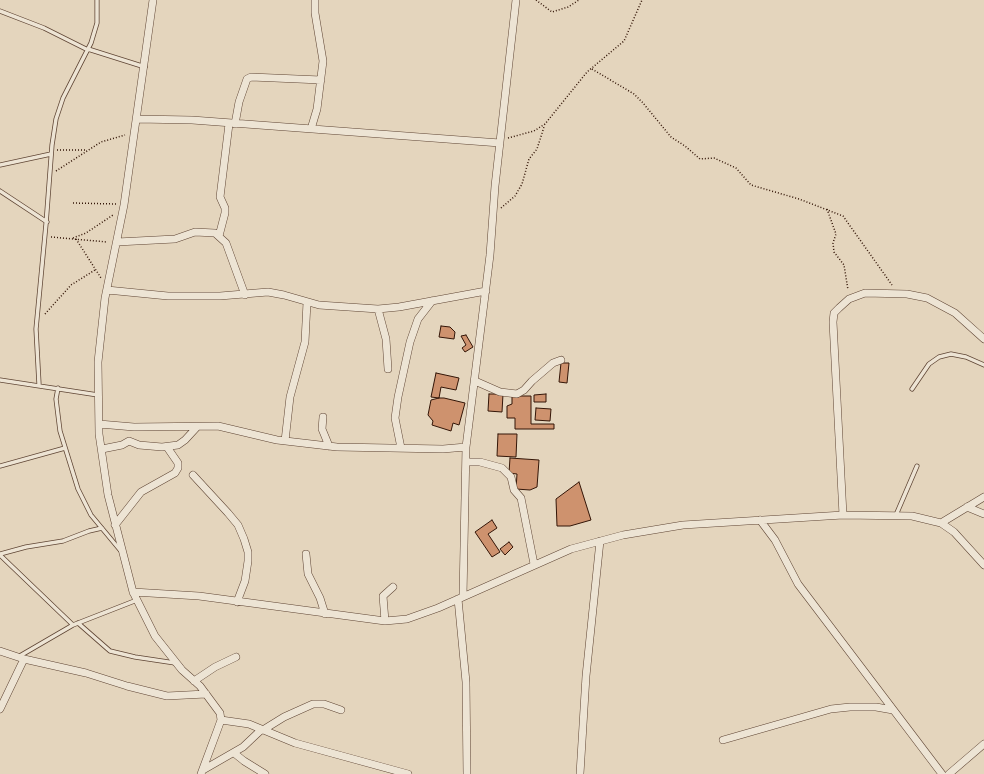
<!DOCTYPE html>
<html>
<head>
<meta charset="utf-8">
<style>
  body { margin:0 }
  canvas { display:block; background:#e4d5bd }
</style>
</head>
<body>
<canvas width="984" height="774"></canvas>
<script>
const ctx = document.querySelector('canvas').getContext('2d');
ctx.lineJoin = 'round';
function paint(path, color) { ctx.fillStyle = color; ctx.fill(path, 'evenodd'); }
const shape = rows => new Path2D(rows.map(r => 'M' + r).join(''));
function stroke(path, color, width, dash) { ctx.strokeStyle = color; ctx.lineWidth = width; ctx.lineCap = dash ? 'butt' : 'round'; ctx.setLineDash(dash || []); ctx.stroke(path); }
const building = shape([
  [441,326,450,327,455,332,454,339,439,337,441,326],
  [466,335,473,347,465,352,462,348,466,345,461,336,466,335],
  [561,363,569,363,567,383,559,382,561,363],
  [436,373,459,378,456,390,441,387,439,398,431,397,436,373],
  [489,394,503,394,502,412,488,411,489,394],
  [546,394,546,402,534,402,534,395,546,394],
  [512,396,531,396,531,424,554,424,554,429,515,429,515,418,507,418,507,406,512,404,512,396],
  [439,398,444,398,465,403,459,425,453,423,451,431,432,425,433,421,428,415,431,400,439,398],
  [536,408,551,409,550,421,535,420,536,408],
  [498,434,517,434,516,457,497,456,498,434],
  [510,458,539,460,537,487,530,490,516,489,517,474,509,473,510,458],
  [579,482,591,520,570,526,557,526,556,499,579,482],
  [492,520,497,528,488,534,500,552,492,557,475,532,492,520],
  [509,542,513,547,505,555,500,549,509,542]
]);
paint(building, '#ce926e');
stroke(building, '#331507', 1);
const service = shape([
  [0,11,44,28,88,50],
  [88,49,145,67],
  [0,165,51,154],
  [0,191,47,222],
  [0,380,98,395],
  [39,384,36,329,46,224,52,145,56,119,63,98,91,43,97,23,97,0],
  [58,388,56,399,60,431,78,489,91,515,120,550],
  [912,389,929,364,939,357,951,354,966,357,984,365],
  [0,466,65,448],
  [896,515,917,466],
  [0,554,26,547,63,541,89,531,102,528],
  [0,555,73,625],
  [78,623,110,651,135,657,175,663],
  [18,657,73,625,137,600]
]);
const minor = shape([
  [153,0,124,205,105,298,98,362,99,434,108,495,133,592,155,636,182,670,200,686,220,713,221,720,217,731,201,774],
  [137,119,192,120,500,143],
  [235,124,239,102,247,79,251,77,321,80],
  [311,129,317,109,323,61,315,13,315,0],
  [219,236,225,213,225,208,220,197,229,124],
  [117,242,175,239,195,232,215,233,226,243,245,295],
  [107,290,168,296,220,296,268,292,284,295,319,305,378,309,399,307,486,291],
  [378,309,386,339,388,369],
  [475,381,500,392,517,394,524,390,532,381,553,363,561,360],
  [323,417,322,429,329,446],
  [99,424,134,427,218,426,277,440,337,447,443,449,466,447],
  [285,441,290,397,305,342,307,302],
  [401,448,395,418,398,397,410,342,418,319,432,301],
  [102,449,122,445,129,441,139,445,162,447,178,445,185,440,197,427],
  [466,462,480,462,502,468,511,477,514,490,521,498,534,564],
  [193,475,228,513,238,525,244,539,248,552,248,561,245,581,237,602],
  [967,507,984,514],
  [843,515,833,322,834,313,839,308,849,299,865,293,907,294,927,298,955,313,984,339],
  [760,520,775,540,798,584,942,774],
  [941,523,984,497],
  [115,525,141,492,175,473,178,468,178,463,167,447],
  [306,554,308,574,320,598,325,614],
  [133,592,199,596,385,621,407,619,438,608,571,549,623,535,683,525,843,515,912,516,941,523,954,532,984,565],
  [463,596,466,447,490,255,495,186,516,0],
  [458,599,466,682,467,774],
  [385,621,383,596,393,587],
  [0,651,24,659,86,673,127,686,167,696,206,694],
  [194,681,215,667,236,657],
  [0,709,24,659],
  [221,720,249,724,295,743,408,774],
  [263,730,284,717,313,704,324,704,341,710],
  [723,740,831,709,850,707,876,707,893,710],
  [234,753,244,761,265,774],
  [203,770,243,747,261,730],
  [580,774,586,676,600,541],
  [949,774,984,744]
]);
stroke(service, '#5f4534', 5);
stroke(minor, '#5f4534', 8);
stroke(shape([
  [536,0,552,12,568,7,579,0],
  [592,69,634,94,643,103,671,137,685,146,700,159,714,158,736,168,751,185,799,199,843,216,892,285],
  [508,138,534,131,545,124,587,72,624,41,642,0],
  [57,150,87,150],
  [56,171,101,142,125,135],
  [73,203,116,204],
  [501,208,515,196,522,184,529,159,537,149,544,127],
  [827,209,836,234,833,243,834,252,844,265,848,290],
  [51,237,107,242],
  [73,238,86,233,113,215],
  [76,239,101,278],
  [45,314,71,285,95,270]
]), '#331507', 1.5, [1, 2]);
stroke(service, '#ede4d4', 3.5);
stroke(minor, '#ede4d4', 7);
</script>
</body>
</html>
